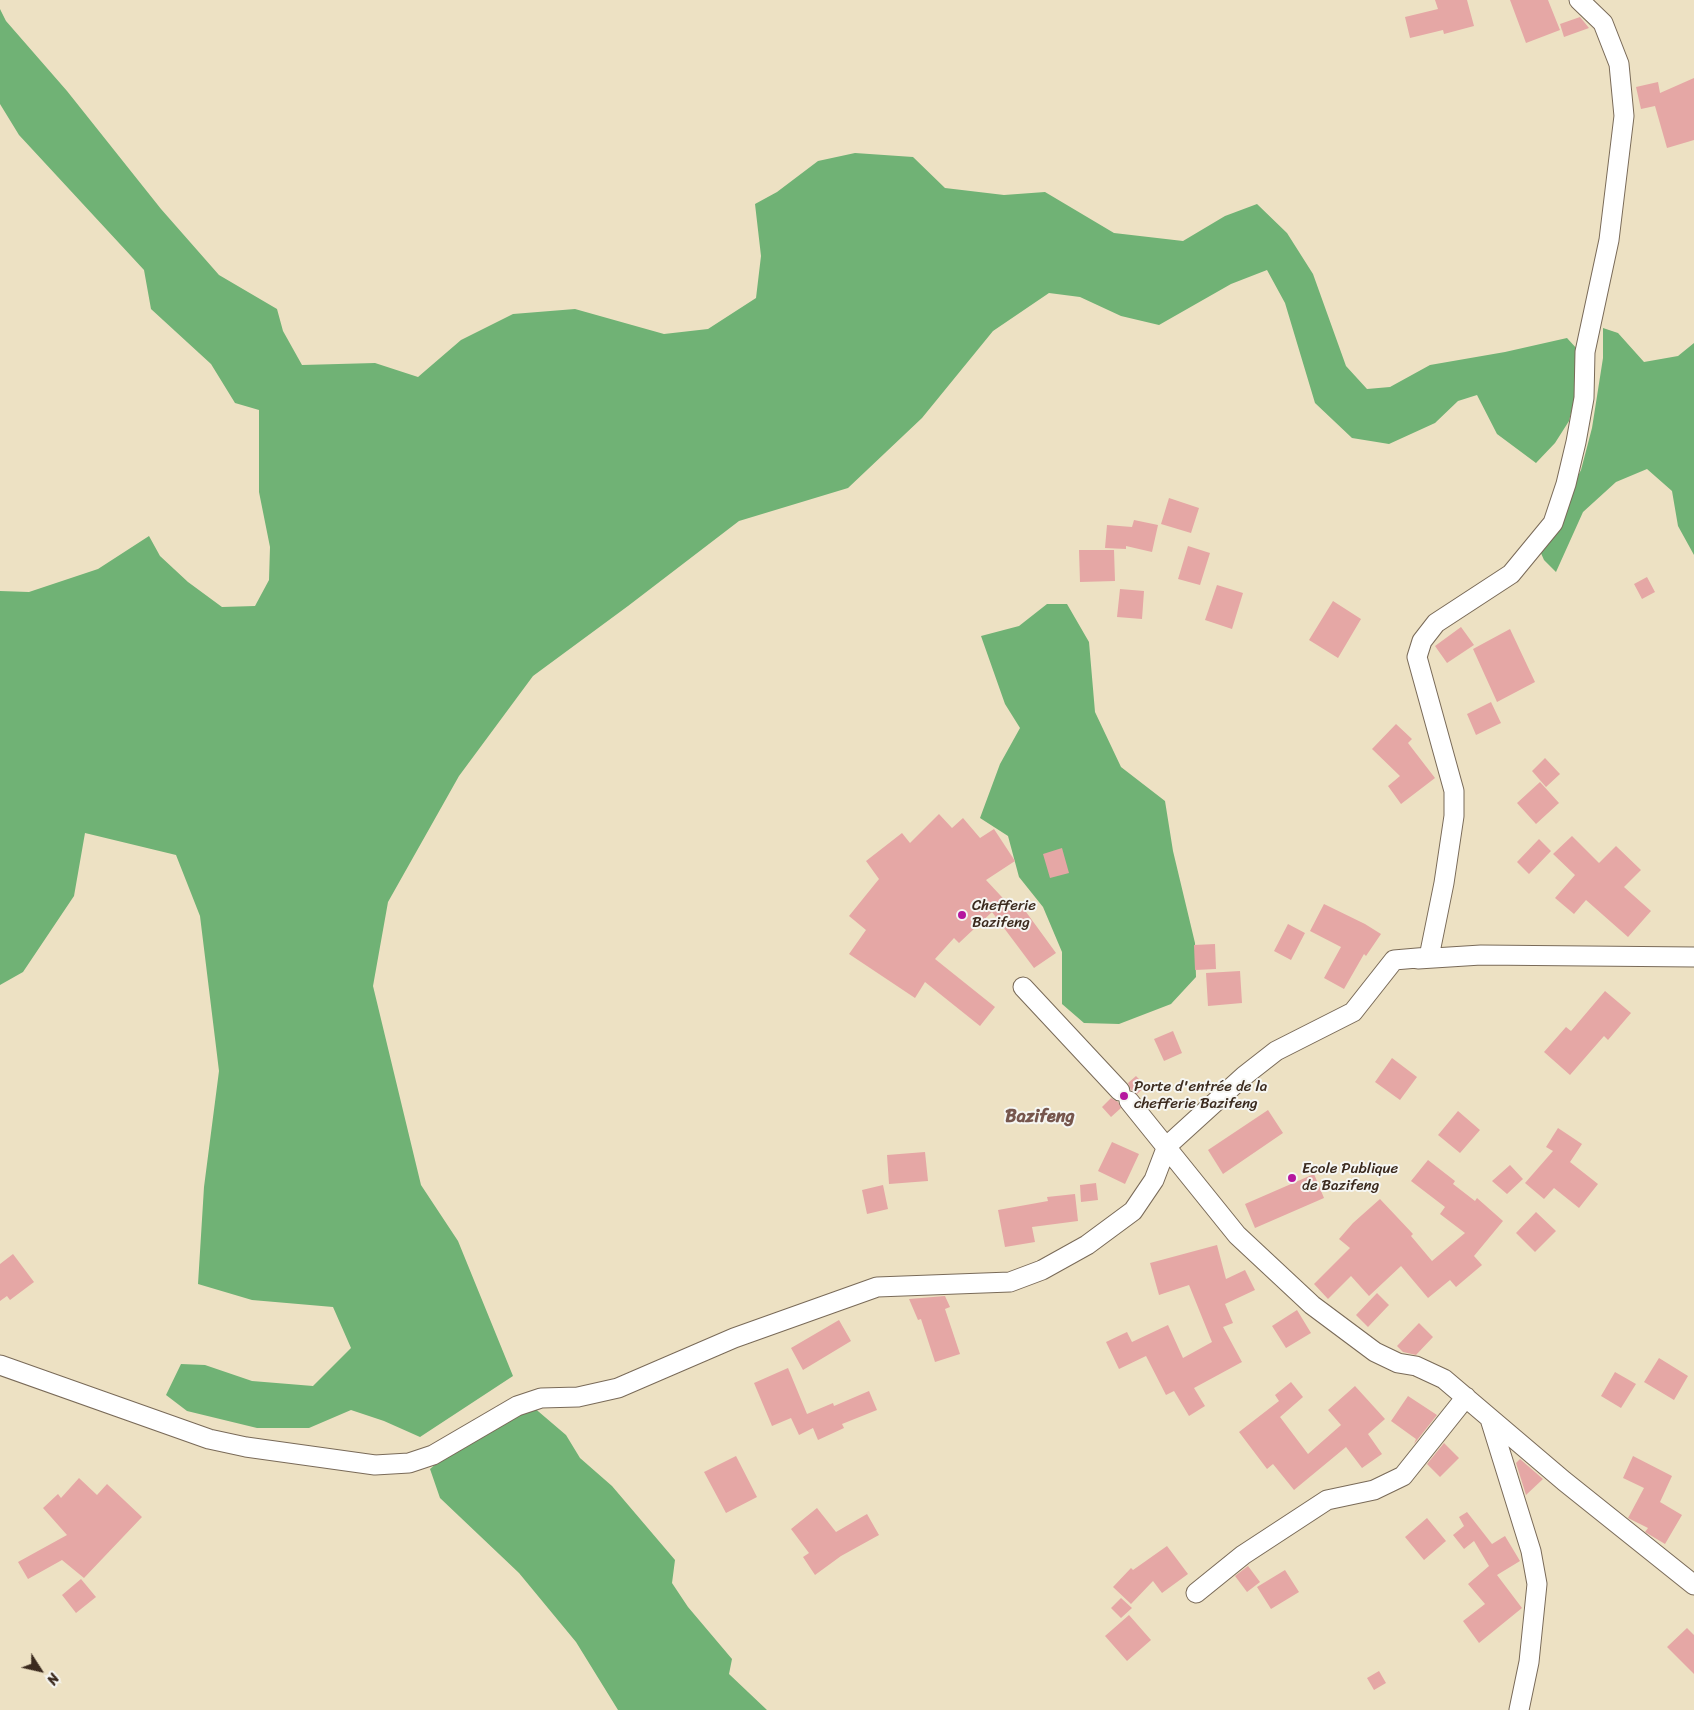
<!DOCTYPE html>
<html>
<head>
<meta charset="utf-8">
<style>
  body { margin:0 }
  #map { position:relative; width:1694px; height:1710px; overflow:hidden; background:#ede1c3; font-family:Sriracha,sans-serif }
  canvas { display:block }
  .north { position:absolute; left:15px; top:1645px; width:50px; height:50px; -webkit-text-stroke:4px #f6f6f2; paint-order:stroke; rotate:125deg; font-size:14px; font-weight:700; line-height:20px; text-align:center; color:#3b2a1e }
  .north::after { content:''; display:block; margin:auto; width:18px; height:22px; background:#3b2a1e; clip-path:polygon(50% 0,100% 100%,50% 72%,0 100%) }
</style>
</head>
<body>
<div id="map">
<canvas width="1694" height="1710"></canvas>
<div class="north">N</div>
</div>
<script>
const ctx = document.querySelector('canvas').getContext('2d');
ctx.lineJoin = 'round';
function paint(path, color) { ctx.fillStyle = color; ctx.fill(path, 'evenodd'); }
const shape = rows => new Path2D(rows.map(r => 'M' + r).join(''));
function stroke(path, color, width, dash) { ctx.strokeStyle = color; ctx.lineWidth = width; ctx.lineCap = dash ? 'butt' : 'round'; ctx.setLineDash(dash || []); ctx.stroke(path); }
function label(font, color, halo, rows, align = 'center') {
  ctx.font = font + ' Sriracha,sans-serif'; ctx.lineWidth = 4; ctx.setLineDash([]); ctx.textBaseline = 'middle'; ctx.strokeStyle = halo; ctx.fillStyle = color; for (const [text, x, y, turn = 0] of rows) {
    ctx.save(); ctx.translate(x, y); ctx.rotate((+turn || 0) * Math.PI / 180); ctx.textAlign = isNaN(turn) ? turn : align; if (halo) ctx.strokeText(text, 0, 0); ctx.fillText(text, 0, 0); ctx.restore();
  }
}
paint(shape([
  [0,9,6,21,67,91,161,209,219,275,277,309,283,331,302,365,375,363,418,377,461,340,513,314,575,309,664,334,708,329,756,298,761,256,755,204,777,192,818,161,855,153,913,157,945,188,1004,195,1045,192,1114,233,1183,241,1225,216,1257,204,1287,233,1313,274,1346,366,1367,389,1390,387,1430,365,1505,352,1567,338,1578,350,1578,384,1569,421,1555,443,1536,463,1497,434,1477,395,1458,401,1435,423,1389,444,1352,438,1315,403,1285,303,1267,270,1231,284,1159,325,1121,316,1080,297,1049,293,993,331,922,418,848,488,739,521,628,606,533,676,459,776,388,902,373,986,421,1185,458,1241,513,1376,420,1437,384,1421,351,1410,309,1428,257,1428,187,1411,166,1395,181,1364,205,1365,252,1381,313,1386,351,1348,333,1307,252,1300,198,1284,204,1187,219,1071,200,916,176,855,85,833,74,896,23,972,0,985,0,591,29,592,98,569,149,536,160,556,188,582,222,607,255,606,269,580,270,547,259,492,259,410,235,403,211,364,151,309,144,270,19,135,0,104],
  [1603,328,1618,333,1644,362,1678,356,1694,343,1694,555,1678,526,1672,491,1647,469,1616,482,1583,512,1556,572,1544,560,1536,542,1557,517,1581,470,1592,428,1603,358],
  [1047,604,1067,604,1089,642,1095,712,1121,767,1165,801,1173,851,1195,943,1196,977,1171,1004,1119,1024,1084,1023,1062,1004,1062,952,1043,907,1019,877,1008,836,980,818,1000,764,1020,728,1005,704,981,636,1019,626],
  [532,1406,566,1435,580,1458,612,1486,675,1560,672,1583,688,1607,732,1659,729,1674,767,1710,618,1710,576,1642,519,1573,440,1498,430,1469,453,1449]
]), '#70b275');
paint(shape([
  [1435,0,1467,0,1474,26,1444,34,1443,30,1410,38,1405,17,1438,9],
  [1510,0,1548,0,1560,30,1526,43],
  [1580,17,1589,28,1564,37,1560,24],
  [1694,78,1694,140,1667,148,1655,106,1641,109,1636,87,1658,82,1660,93],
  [1169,498,1199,508,1191,533,1161,524],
  [1134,520,1158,525,1152,552,1126,546,1126,549,1105,548,1107,525,1132,527],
  [1188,546,1210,553,1200,585,1178,579],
  [1079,550,1114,550,1115,581,1080,582],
  [1647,577,1655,592,1642,599,1634,584],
  [1217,585,1243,593,1232,629,1205,620],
  [1120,589,1144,591,1142,619,1117,617],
  [1333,601,1361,619,1338,658,1309,640],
  [1461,627,1474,645,1447,663,1435,646],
  [1510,629,1535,682,1497,702,1473,649],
  [1491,702,1501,723,1476,735,1467,714],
  [1396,724,1412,739,1408,743,1435,778,1401,804,1388,786,1400,776,1372,749],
  [1545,758,1560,774,1546,787,1532,771],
  [1540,782,1559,803,1536,824,1517,803],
  [939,814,952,828,963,818,980,838,994,829,1015,861,986,880,1014,910,1021,905,1056,953,1034,968,992,912,959,943,954,938,935,959,995,1007,980,1026,925,982,915,998,849,954,866,930,849,916,879,879,866,861,902,833,910,843],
  [1572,836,1599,863,1616,846,1641,870,1624,887,1651,911,1628,937,1586,900,1574,914,1555,898,1575,875,1553,854],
  [1539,839,1551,851,1529,874,1517,862],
  [1062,848,1069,873,1050,878,1043,854],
  [1324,904,1365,924,1381,934,1366,956,1364,954,1344,989,1324,978,1341,947,1310,931],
  [1288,924,1305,933,1291,960,1274,951],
  [1215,944,1216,969,1195,970,1194,945],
  [1240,971,1242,1003,1208,1006,1206,973],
  [1605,991,1631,1013,1608,1040,1604,1036,1570,1075,1544,1052,1566,1027,1571,1031],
  [1173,1031,1182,1053,1164,1061,1154,1039],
  [1392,1058,1417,1077,1400,1100,1375,1082],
  [1136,1076,1146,1086,1137,1094,1131,1090,1128,1083],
  [1111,1098,1118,1102,1121,1108,1111,1117,1102,1107],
  [1268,1110,1283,1133,1223,1174,1208,1150],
  [1458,1111,1480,1130,1460,1153,1438,1135],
  [1558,1128,1582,1144,1570,1162,1598,1184,1579,1208,1554,1188,1544,1199,1525,1183,1553,1151,1546,1147],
  [1112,1142,1139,1154,1125,1184,1098,1171],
  [925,1152,928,1181,889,1184,887,1155],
  [1428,1160,1455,1181,1453,1184,1475,1201,1477,1198,1503,1221,1474,1256,1482,1265,1456,1287,1450,1280,1428,1298,1401,1266,1369,1296,1351,1276,1328,1299,1314,1284,1350,1248,1339,1239,1353,1223,1380,1199,1413,1234,1411,1236,1432,1261,1465,1233,1440,1214,1445,1207,1411,1181],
  [1510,1165,1523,1179,1507,1194,1492,1181],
  [1314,1174,1324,1198,1255,1228,1245,1204],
  [1096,1183,1098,1200,1081,1202,1080,1185],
  [883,1185,888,1209,867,1214,862,1190],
  [1075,1194,1078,1221,1032,1227,1035,1242,1005,1247,998,1210,1048,1201,1047,1197],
  [1536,1212,1556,1231,1535,1252,1516,1233],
  [1217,1245,1226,1279,1245,1270,1255,1290,1225,1304,1233,1323,1223,1327,1242,1362,1194,1388,1205,1406,1189,1416,1174,1391,1166,1395,1146,1356,1119,1369,1106,1342,1127,1332,1132,1342,1168,1325,1183,1358,1212,1342,1189,1285,1159,1295,1150,1263],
  [13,1254,34,1282,10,1300,7,1296,0,1301,0,1264],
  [1377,1293,1389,1305,1368,1327,1356,1315],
  [945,1296,950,1307,945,1309,960,1354,935,1362,921,1319,918,1320,909,1299],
  [1297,1310,1311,1333,1286,1348,1272,1326],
  [839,1320,851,1341,803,1370,791,1348],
  [1419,1323,1433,1337,1416,1355,1403,1352,1397,1346],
  [1659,1358,1688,1376,1674,1400,1644,1382],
  [788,1368,807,1414,833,1403,834,1406,869,1391,877,1410,842,1424,844,1428,818,1440,813,1428,799,1435,791,1418,772,1426,754,1383],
  [1615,1372,1636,1384,1621,1408,1601,1396],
  [1291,1382,1303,1397,1280,1417,1308,1454,1341,1425,1328,1410,1355,1386,1385,1419,1368,1434,1382,1454,1362,1468,1346,1447,1294,1490,1273,1464,1267,1469,1239,1432,1279,1401,1275,1395],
  [1408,1396,1437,1415,1414,1444,1416,1439,1391,1421],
  [1444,1443,1459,1458,1440,1477,1427,1464],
  [736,1456,757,1497,726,1513,704,1472],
  [1633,1456,1672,1476,1660,1502,1682,1515,1665,1544,1645,1532,1648,1528,1628,1518,1644,1488,1623,1478],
  [1520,1459,1543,1479,1526,1495,1516,1463],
  [79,1478,97,1495,107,1484,142,1517,84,1578,62,1560,28,1579,18,1562,67,1535,43,1508,58,1494,61,1498],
  [817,1508,836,1532,867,1514,879,1535,841,1556,815,1575,803,1557,809,1553,791,1529],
  [1467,1512,1492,1544,1505,1536,1520,1561,1497,1575,1522,1608,1479,1643,1463,1621,1485,1604,1468,1584,1489,1566,1474,1541,1464,1549,1453,1535,1464,1526,1459,1517],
  [1427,1518,1446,1541,1424,1560,1405,1537],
  [1167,1546,1188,1574,1162,1593,1153,1581,1131,1604,1113,1587,1131,1568,1133,1570],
  [1248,1566,1260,1582,1247,1592,1235,1576],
  [1285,1570,1299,1592,1271,1609,1257,1587],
  [81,1579,96,1597,76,1613,62,1595],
  [1121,1598,1132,1608,1121,1618,1111,1608],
  [1129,1615,1151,1640,1127,1661,1105,1636],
  [1687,1628,1694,1635,1694,1674,1667,1647],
  [1379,1671,1386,1683,1374,1690,1367,1678]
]), '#e5a7a5');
const street = shape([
  [1418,959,1481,955,1694,957],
  [1023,987,1120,1091],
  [1129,1101,1237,1235,1312,1305,1375,1352,1398,1363,1416,1366,1444,1379,1564,1481,1694,1585],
  [0,1365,209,1439,246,1447,375,1465,409,1463,433,1455,517,1406,541,1398,578,1397,618,1388,734,1338,877,1287,1010,1282,1042,1270,1087,1245,1133,1211,1154,1180,1167,1146,1244,1076,1276,1051,1353,1012,1394,960,1429,957,1444,883,1454,816,1454,791,1417,657,1422,641,1436,623,1511,574,1553,523,1566,484,1576,442,1584,398,1585,352,1609,240,1624,116,1619,64,1603,23,1579,0],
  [1490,1419,1531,1551,1537,1584,1529,1662,1519,1710],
  [1196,1593,1243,1555,1327,1500,1374,1490,1403,1476,1466,1397]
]);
stroke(street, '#796a58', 21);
stroke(street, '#fff', 19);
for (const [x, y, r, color] of [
  [962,915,5,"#b5179e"],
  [1124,1096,5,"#b5179e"],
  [1292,1178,5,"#b5179e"]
]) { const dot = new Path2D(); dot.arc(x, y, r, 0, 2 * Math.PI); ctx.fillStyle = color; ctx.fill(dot); stroke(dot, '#f6f6f2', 2); }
label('15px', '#3b2a1e', '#f6f6f2', [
  ["Chefferie",972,906],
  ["Bazifeng",972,923],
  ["Porte d'entrée de la",1134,1087],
  ["chefferie Bazifeng",1134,1104],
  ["Ecole Publique",1302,1169],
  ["de Bazifeng",1302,1186]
], 'left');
label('bold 18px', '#76564d', '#f6f6f2', [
  ["Bazifeng",1040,1117]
]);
</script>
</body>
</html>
